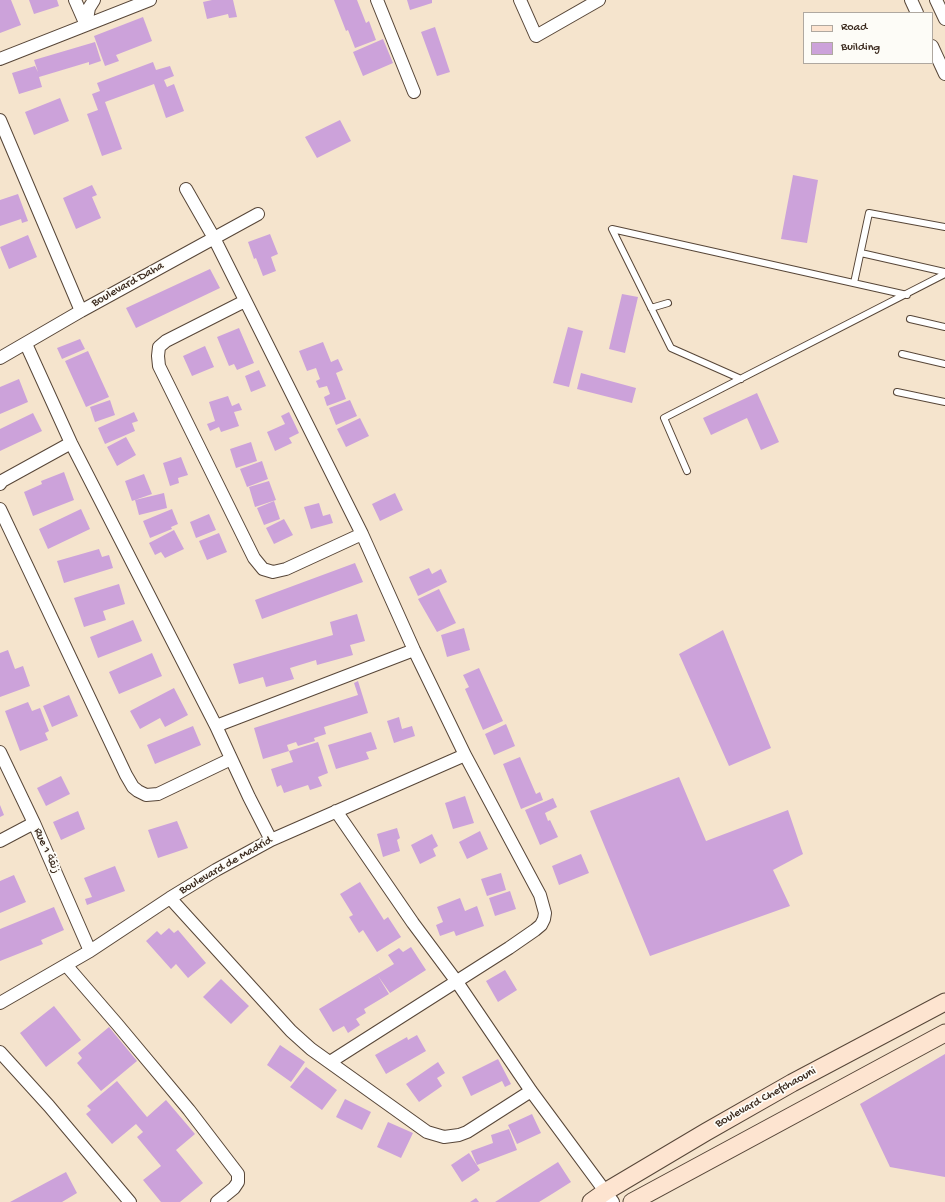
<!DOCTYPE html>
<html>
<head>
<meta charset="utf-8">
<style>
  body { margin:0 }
  #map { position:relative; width:945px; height:1202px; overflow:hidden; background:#f5e4cd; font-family:"Gochi Hand",sans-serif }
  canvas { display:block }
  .legend { position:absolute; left:803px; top:12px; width:130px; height:52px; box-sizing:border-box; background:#fdfcf7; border:1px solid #afa8a0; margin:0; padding:5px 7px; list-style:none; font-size:12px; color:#3b2a1e }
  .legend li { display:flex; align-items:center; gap:8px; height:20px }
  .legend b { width:20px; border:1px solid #afa8a0 }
</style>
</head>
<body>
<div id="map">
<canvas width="945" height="1202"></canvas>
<ul class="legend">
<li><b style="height:5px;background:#fde4d0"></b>Road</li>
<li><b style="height:11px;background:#cca2da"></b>Building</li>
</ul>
</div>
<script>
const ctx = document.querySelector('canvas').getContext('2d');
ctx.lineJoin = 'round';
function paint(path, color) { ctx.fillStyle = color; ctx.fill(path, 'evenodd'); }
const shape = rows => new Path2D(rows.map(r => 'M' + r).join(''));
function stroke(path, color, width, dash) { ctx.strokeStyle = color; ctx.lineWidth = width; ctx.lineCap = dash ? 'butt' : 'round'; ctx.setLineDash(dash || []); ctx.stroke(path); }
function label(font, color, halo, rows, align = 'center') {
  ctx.font = font + ' "Gochi Hand","Playpen Sans Arabic",sans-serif'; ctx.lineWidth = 3.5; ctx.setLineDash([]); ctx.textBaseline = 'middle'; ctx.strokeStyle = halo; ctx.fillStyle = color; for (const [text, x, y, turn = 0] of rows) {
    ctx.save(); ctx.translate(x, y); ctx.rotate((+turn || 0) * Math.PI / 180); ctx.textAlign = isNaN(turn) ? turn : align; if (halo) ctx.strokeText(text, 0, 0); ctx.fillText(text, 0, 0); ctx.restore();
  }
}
paint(shape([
  [0,0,11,0,21,25,0,33],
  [29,0,57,0,59,6,34,14],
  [212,0,233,0,237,17,229,18,228,14,207,19,203,2],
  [334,0,357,0,366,23,369,21,376,40,355,48,348,30,346,31],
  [407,0,432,0,432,3,410,10],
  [143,17,152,41,116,55,119,61,105,66,94,36],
  [435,27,450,72,437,76,421,32],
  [383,39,393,63,363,76,353,52],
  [95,42,101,61,89,65,89,62,39,77,42,87,19,94,12,73,35,66,38,72,34,60],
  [153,62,156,70,170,66,174,76,164,80,167,87,174,84,184,111,166,118,154,84,105,102,122,149,102,156,87,114,98,110,92,94,100,91,97,83],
  [60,98,69,121,34,135,25,112],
  [340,120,351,141,317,158,305,137],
  [793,175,818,180,807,243,781,239],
  [92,185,97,195,92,197,101,218,76,229,63,198],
  [18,194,28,221,22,223,21,219,0,226,0,200],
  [270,234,278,254,271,257,276,271,263,276,256,258,254,259,248,242],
  [28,235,37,257,9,269,0,247],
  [210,269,220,288,136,328,126,308],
  [622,294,638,297,625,353,609,349],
  [568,327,583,331,569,387,553,383],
  [239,328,254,363,237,370,234,364,229,366,217,337],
  [80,339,85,349,62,359,57,348],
  [323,342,331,362,338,359,343,370,336,373,346,399,327,406,324,397,330,394,327,386,319,388,316,381,320,379,316,368,307,371,299,351],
  [205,346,214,367,192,376,183,356],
  [88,351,109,397,86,407,65,361],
  [259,370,266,386,251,392,245,376],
  [581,373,636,388,632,403,577,389],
  [19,379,28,402,0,414,0,387],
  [757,393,779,442,761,450,747,418,711,435,703,418],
  [228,396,232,406,239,403,242,410,234,412,239,426,221,432,219,427,210,431,207,424,215,421,209,402],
  [110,400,115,415,95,422,90,407],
  [350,400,357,416,336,425,329,408],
  [134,412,138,421,132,423,135,431,105,444,98,428],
  [289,412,299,433,289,438,292,443,275,451,267,432,285,424,281,416],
  [33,413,42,431,0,451,0,429],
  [360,418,369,436,346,447,337,429],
  [126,437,136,455,117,466,107,447],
  [251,442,257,461,236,468,230,449],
  [181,457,188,475,178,478,179,483,170,486,163,463],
  [262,461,268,479,247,487,240,469],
  [64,472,74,500,33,516,24,492,42,484,41,481],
  [144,474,152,494,132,501,125,481],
  [269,481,276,500,255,507,249,487],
  [164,493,167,508,139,515,135,500],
  [395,493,403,510,380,521,372,504],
  [274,501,280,519,264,525,257,508],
  [319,503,323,516,330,514,333,523,311,529,304,507],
  [81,509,90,529,48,549,39,529],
  [172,509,178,524,171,527,172,529,150,538,143,521],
  [209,514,216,530,196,538,190,522],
  [284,519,293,535,274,544,266,528],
  [174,530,184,549,165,558,161,552,155,555,149,543],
  [219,533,227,552,207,560,199,541],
  [99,549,102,557,109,555,113,568,64,583,57,561],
  [355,563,363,582,262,619,255,600],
  [429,568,432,574,441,569,447,582,418,596,409,577],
  [119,584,125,604,103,611,106,620,84,627,74,598],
  [439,589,456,623,437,632,418,599],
  [357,614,365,641,350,645,353,655,317,665,316,660,290,668,294,679,266,687,263,677,239,684,233,664,333,635,330,622],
  [133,620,142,641,98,658,90,637],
  [464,628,470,650,447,657,441,635],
  [723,630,771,748,729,766,679,654],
  [8,650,15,669,23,666,30,686,0,697,0,653],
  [152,653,162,676,119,694,109,672],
  [479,668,503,721,483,730,465,689,469,687,463,675],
  [358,681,368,713,324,727,326,734,314,738,315,741,298,746,296,742,287,745,289,751,263,759,254,728,358,695,354,683],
  [174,688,188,715,165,727,160,718,140,729,130,711],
  [69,695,78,716,52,727,43,706],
  [28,702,32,711,40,708,49,731,45,733,48,740,20,751,5,711],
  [399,717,402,729,412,726,415,736,394,743,387,721],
  [506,724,515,746,494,755,485,734],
  [193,726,201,745,155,764,147,745],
  [371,732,377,749,366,752,369,759,336,769,328,745],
  [318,742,328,773,318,777,322,786,310,790,308,785,284,793,281,785,277,787,271,769,293,762,289,751],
  [520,757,536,794,540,792,543,800,521,809,503,764],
  [61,776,70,794,46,806,37,788],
  [679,777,706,841,788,810,803,854,773,870,790,906,650,956,590,811],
  [465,796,474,823,453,829,445,803],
  [553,798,557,807,545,813,548,821,550,820,558,837,540,845,525,810],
  [0,805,4,815,0,817],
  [78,811,85,829,61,840,53,822],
  [177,821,188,848,158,858,148,830],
  [397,828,400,838,397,840,400,851,383,857,377,834],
  [480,831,488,849,467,859,459,842],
  [432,834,438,846,433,849,436,856,420,864,411,845],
  [581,854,589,873,559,885,552,866],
  [115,866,125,891,87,905,85,899,92,897,84,878],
  [501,873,506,890,487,896,481,879],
  [14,875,26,902,0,913,0,881],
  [360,882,384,920,388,917,401,937,377,952,363,930,359,933,349,917,353,915,340,894],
  [510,891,516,909,495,916,489,898],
  [460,898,465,911,477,906,484,926,456,936,454,931,440,936,436,925,443,922,437,907],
  [54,907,64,930,41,940,43,944,0,961,0,929],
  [169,928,174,933,178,930,206,963,188,978,176,964,171,969,146,941,157,931,161,935],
  [411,947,426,970,390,993,378,976,389,994,364,1009,366,1013,356,1019,360,1025,348,1033,344,1026,333,1032,319,1009,394,964,388,955,399,948,403,952],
  [505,970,517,990,498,1002,486,981],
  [221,979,249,1006,231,1024,203,997],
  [54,1006,81,1040,46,1067,20,1033],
  [109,1027,137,1061,101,1091,77,1063,82,1058,78,1053],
  [417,1035,426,1051,386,1074,375,1055,407,1037,408,1040],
  [280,1045,305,1062,291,1082,267,1065],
  [945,1054,945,1177,890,1167,860,1104],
  [498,1059,511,1084,505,1087,502,1081,471,1096,462,1077],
  [438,1062,445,1073,437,1078,442,1086,419,1102,406,1084],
  [306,1067,337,1090,322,1110,290,1087],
  [117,1081,147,1117,166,1100,195,1134,176,1150,203,1183,180,1202,161,1202,143,1180,161,1166,137,1137,143,1132,136,1124,112,1144,86,1114,91,1110,87,1106],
  [345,1099,371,1112,362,1130,336,1117],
  [532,1114,541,1133,517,1144,508,1125],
  [388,1122,413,1133,401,1158,377,1147],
  [509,1129,517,1150,477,1165,471,1151,493,1143,491,1135],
  [469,1153,480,1170,462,1182,451,1165],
  [558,1162,571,1182,552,1194,539,1202,495,1202],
  [66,1172,77,1193,62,1202,10,1202],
  [476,1198,479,1202,470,1202]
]), '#cca2da');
const lane = shape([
  [861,253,945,272],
  [854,283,869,213,945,227],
  [651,308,668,303],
  [910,319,945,327],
  [902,354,945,364],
  [741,379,671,348,612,229,907,295],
  [897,392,945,402],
  [687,471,664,418,945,274]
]);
const street = shape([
  [75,0,86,25],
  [377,0,414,92],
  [520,0,536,36,599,0],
  [911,0,917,13],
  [936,0,945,19],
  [86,25,89,8,94,0],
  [932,46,945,74],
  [0,59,150,0],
  [0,120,81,311],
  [186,189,214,238,362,534,414,650,465,755,540,895,545,913,544,919,541,925,535,930,509,948,330,1062],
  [245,301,166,341,159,347,158,356,159,366,254,558,263,569,273,572,286,569,362,534],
  [26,344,71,443,216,726,249,797,271,840],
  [0,358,81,311,258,214],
  [0,484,2,481,71,443],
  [0,509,126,775,133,787,138,791,146,795,158,794,231,759],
  [216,726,414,650],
  [0,752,34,823,90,951],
  [336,811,413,923,457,982,531,1091,613,1202],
  [0,841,34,823],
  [170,898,291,1031,311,1049,427,1132,444,1137,459,1135,467,1132,531,1091],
  [66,965,117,1024,189,1110,238,1174,238,1182,234,1188,217,1202],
  [0,1003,90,951,170,898,216,870,271,840,465,755],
  [0,1052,49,1106,130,1202]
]);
const secondary = shape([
  [591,1202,605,1192,706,1132,792,1083,945,1002],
  [632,1202,945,1033]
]);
stroke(lane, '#574638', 8);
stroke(street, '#574638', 14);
stroke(secondary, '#574638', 19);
stroke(lane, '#fff', 6);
stroke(street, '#fff', 12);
stroke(secondary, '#fde4d0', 17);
label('12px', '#3b2a1e', '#fdfcf7', [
  ["Boulevard Daha",128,285,-29],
  ["Rue 1 زنقة",46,851,66],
  ["Boulevard de Madrid",226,866,-30],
  ["Boulevard Chefchaouni",766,1098,-29]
]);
</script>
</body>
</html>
